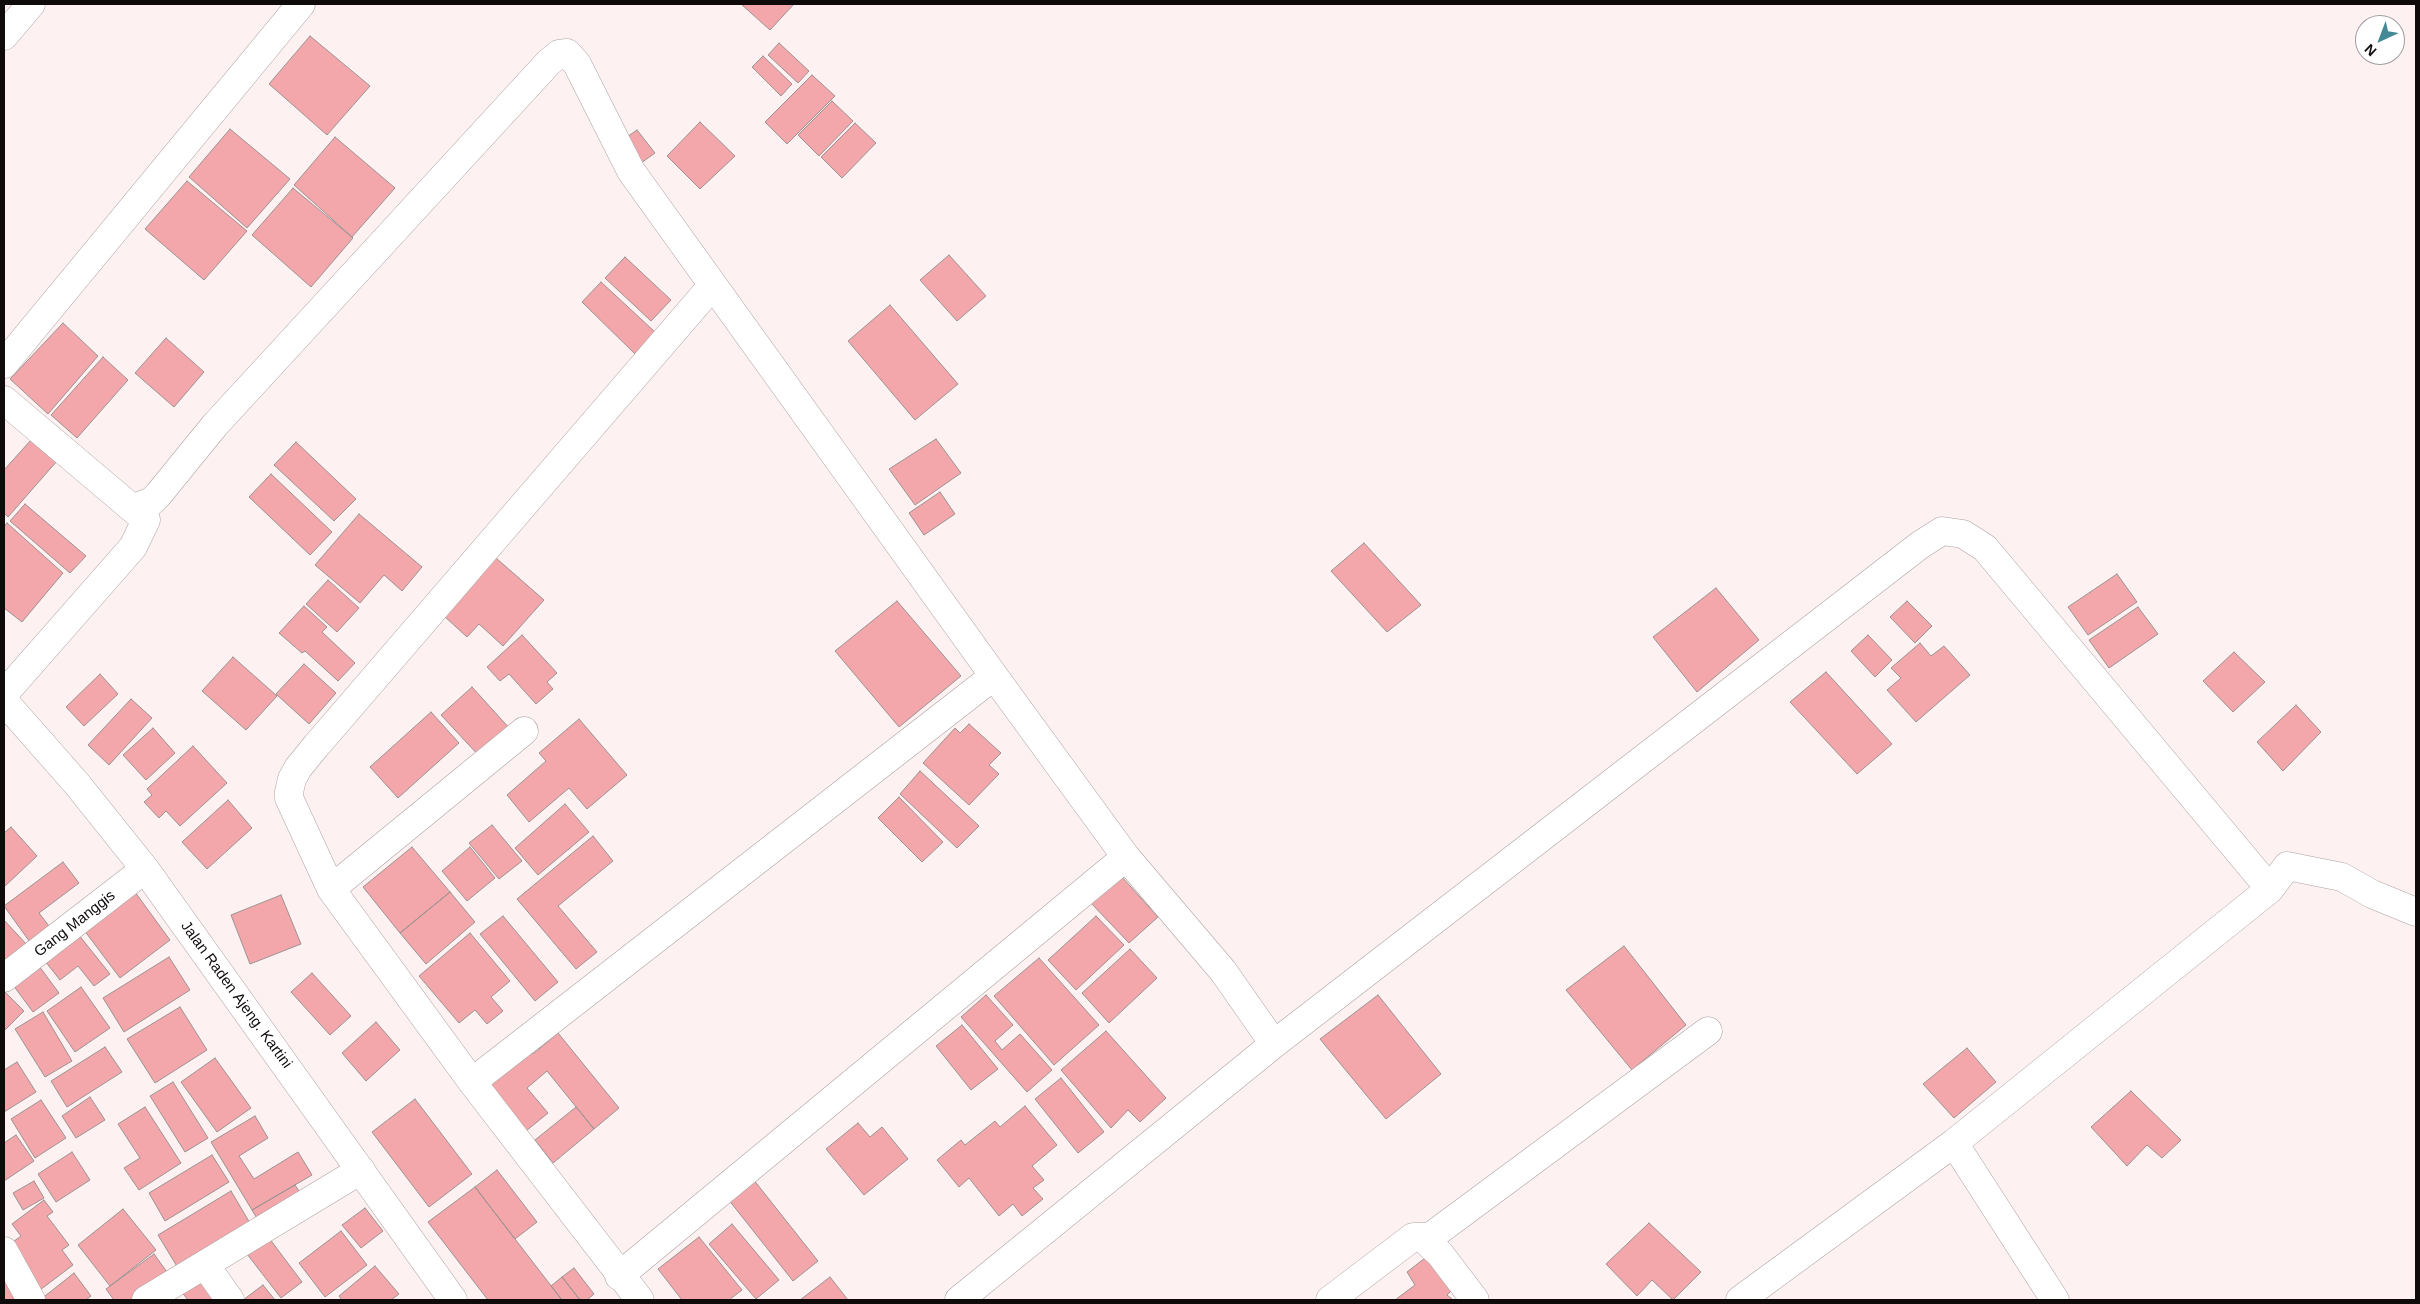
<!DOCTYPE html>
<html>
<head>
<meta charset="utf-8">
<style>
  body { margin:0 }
  #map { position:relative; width:2420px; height:1304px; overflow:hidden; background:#fef1f1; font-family:Arial,sans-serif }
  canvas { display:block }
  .frame { position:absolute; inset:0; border:5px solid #0f0b0b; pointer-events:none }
  .north { position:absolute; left:2355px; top:15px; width:50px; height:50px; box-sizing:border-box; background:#fff; border:1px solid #9f9d9d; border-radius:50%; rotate:223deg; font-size:14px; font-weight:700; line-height:20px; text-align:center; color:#0f0b0b }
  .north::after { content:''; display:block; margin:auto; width:18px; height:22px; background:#448a96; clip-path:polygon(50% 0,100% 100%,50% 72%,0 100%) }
</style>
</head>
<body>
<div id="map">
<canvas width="2420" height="1304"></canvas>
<div class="frame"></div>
<div class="north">N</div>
</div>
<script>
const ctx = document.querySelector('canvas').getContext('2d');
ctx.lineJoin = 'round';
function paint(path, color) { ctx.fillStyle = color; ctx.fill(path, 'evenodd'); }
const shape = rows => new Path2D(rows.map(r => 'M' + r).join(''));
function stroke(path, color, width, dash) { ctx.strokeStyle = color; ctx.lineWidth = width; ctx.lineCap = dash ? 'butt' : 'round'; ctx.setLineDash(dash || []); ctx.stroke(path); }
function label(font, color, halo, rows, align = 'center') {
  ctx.font = font + ' Arial,sans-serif'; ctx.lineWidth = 4.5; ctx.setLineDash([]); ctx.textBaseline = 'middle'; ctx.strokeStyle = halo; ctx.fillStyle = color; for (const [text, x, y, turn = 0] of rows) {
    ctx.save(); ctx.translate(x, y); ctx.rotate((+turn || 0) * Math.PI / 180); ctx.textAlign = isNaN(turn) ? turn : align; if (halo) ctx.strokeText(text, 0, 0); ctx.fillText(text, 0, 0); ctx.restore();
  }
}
const building = shape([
  [741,4,794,4,770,30,741,4],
  [310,36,370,86,327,135,269,84,310,36],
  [779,43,809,71,798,83,768,55,779,43],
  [763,56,792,84,781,96,752,67,763,56],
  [812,75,835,96,787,144,765,122,812,75],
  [832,101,853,121,819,156,798,135,832,101],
  [700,122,735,156,700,189,667,156,700,122],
  [855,123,876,143,842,178,821,157,855,123],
  [230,129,290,179,247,228,189,177,230,129],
  [637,130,655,153,641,163,624,139,637,130],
  [335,137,395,188,352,237,294,185,335,137],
  [187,181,247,231,204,280,145,229,187,181],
  [293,188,353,238,311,287,252,235,293,188],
  [949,255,986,296,957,321,920,280,949,255],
  [625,257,671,300,651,321,605,278,625,257],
  [601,282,655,332,635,354,582,302,601,282],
  [890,305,958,384,915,420,848,341,890,305],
  [63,323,98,356,48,414,10,379,63,323],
  [166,338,204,372,174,407,135,373,166,338],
  [103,357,128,380,77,438,51,415,103,357],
  [936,439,961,473,915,505,889,469,936,439],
  [31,440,57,461,8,517,4,513,4,470,31,440],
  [296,442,356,499,334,521,274,465,296,442],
  [271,474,332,532,310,555,249,497,271,474],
  [940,492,955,514,924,535,909,513,940,492],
  [25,504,86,556,70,573,10,521,25,504],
  [359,514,422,567,402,591,384,575,360,603,315,565,359,514],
  [7,523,63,573,22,622,4,608,4,527,7,523],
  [1364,543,1421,605,1387,632,1331,571,1364,543],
  [496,558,544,600,503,646,479,624,467,637,444,616,496,558],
  [2117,574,2137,602,2088,635,2068,607,2117,574],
  [328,580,359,608,337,632,306,604,328,580],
  [1716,588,1759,640,1697,692,1653,637,1716,588],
  [897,601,961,676,899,727,835,651,897,601],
  [1907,601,1932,626,1915,643,1890,617,1907,601],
  [304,606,327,627,322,632,355,663,338,681,305,651,302,653,279,633,304,606],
  [2138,607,2158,634,2109,668,2089,640,2138,607],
  [522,635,557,673,547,682,553,689,536,704,509,674,500,681,487,667,522,635],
  [1868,635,1892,660,1875,677,1851,651,1868,635],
  [1920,643,1931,656,1944,646,1970,675,1916,722,1887,690,1901,678,1891,668,1920,643],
  [2234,652,2265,682,2233,712,2203,681,2234,652],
  [233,657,277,696,246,730,202,691,233,657],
  [304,664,336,693,309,724,276,694,304,664],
  [1826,672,1892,744,1857,774,1790,702,1826,672],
  [100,674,118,694,84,726,66,707,100,674],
  [472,687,511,730,481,758,441,715,472,687],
  [131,699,152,718,109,765,88,745,131,699],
  [2296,705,2321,732,2283,771,2257,742,2296,705],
  [431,712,459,743,398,798,370,767,431,712],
  [579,719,627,775,587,809,569,788,529,822,507,795,546,761,539,753,579,719],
  [969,724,1001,753,989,765,999,774,969,805,923,763,955,728,960,733,969,724],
  [153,728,175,753,146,780,123,755,153,728],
  [193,746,227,783,180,826,166,811,159,818,144,802,152,795,147,789,193,746],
  [920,771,979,826,957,848,900,794,920,771],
  [899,797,943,842,922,862,878,818,899,797],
  [228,800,252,828,207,869,182,842,228,800],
  [565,804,589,832,538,875,515,848,565,804],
  [492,825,522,861,499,879,469,843,492,825],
  [11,827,37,856,4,887,4,833,11,827],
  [593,836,613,861,558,906,597,952,576,969,517,899,593,836],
  [412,847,450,892,400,933,363,887,412,847],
  [470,847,495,878,467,901,442,871,470,847],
  [63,862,79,883,39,913,52,930,32,945,4,906,63,862],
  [1121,876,1158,917,1129,943,1090,902,1121,876],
  [132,888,170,940,120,978,81,926,132,888],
  [450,892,475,922,426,964,400,933,450,892],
  [281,895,301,944,250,964,231,915,281,895],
  [503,916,558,982,535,1001,480,934,503,916],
  [1096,916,1124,945,1076,990,1048,960,1096,916],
  [4,920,28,946,9,963,4,957,4,920],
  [470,933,510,981,491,997,503,1011,487,1024,475,1010,459,1023,419,976,470,933],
  [78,934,110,974,94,986,78,966,60,980,45,961,78,934],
  [1624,946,1686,1025,1632,1070,1566,990,1624,946],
  [1130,949,1157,978,1109,1023,1082,993,1130,949],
  [169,957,190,990,124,1032,103,998,169,957],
  [1039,958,1099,1025,1054,1065,994,996,1039,958],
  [39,966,59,993,33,1012,13,985,39,966],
  [312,973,351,1016,330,1035,291,992,312,973],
  [81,987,110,1028,75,1052,47,1011,81,987],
  [4,991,24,1011,4,1031,4,991],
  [986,995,1013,1025,995,1041,1002,1050,1020,1034,1052,1070,1027,1092,961,1017,986,995],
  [1378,995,1441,1074,1386,1119,1320,1039,1378,995],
  [180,1007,207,1050,155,1083,127,1039,180,1007],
  [43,1012,72,1061,45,1077,15,1029,43,1012],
  [376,1022,400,1050,366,1081,342,1053,376,1022],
  [962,1025,998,1069,971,1090,936,1046,962,1025],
  [1106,1031,1166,1098,1140,1122,1128,1110,1111,1128,1061,1070,1106,1031],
  [558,1033,619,1108,594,1129,547,1071,527,1088,548,1113,526,1131,488,1081,529,1048,533,1054,558,1033],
  [105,1047,122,1072,67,1107,51,1081,105,1047],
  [1967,1048,1996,1082,1954,1118,1923,1084,1967,1048],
  [215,1058,251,1108,217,1132,181,1082,215,1058],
  [17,1062,36,1092,4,1112,4,1070,17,1062],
  [1061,1078,1104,1132,1078,1153,1035,1099,1061,1078],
  [173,1082,208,1138,185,1152,150,1096,173,1082],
  [2131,1091,2181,1140,2162,1158,2147,1145,2127,1166,2091,1127,2131,1091],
  [90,1097,105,1120,76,1138,62,1116,90,1097],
  [415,1099,472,1174,429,1207,372,1132,415,1099],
  [41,1100,66,1138,35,1158,11,1119,41,1100],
  [1025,1106,1057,1145,1032,1166,1044,1180,1033,1188,1043,1199,1022,1216,1013,1204,999,1216,969,1178,959,1187,937,1160,961,1140,965,1145,995,1121,1000,1127,1025,1106],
  [145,1107,181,1163,139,1190,124,1168,140,1158,118,1124,145,1107],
  [576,1107,594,1129,553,1163,535,1140,576,1107],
  [255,1116,268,1138,239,1156,254,1179,298,1152,312,1175,252,1210,211,1142,255,1116],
  [858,1123,870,1137,882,1127,908,1159,864,1195,826,1149,858,1123],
  [16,1135,34,1161,4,1181,4,1143,16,1135],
  [72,1152,90,1180,56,1202,38,1174,72,1152],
  [212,1155,229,1182,165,1221,149,1193,212,1155],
  [497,1170,537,1222,515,1239,475,1187,497,1170],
  [753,1179,818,1261,793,1281,728,1199,753,1179],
  [34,1181,44,1198,23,1210,13,1193,34,1181],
  [295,1185,304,1199,261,1225,252,1210,295,1185],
  [475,1187,515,1239,562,1300,488,1300,428,1222,475,1187],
  [231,1191,254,1230,181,1273,158,1235,231,1191],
  [44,1200,53,1212,47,1216,69,1245,62,1250,73,1265,36,1293,9,1245,21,1236,12,1224,44,1200],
  [365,1208,383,1231,361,1248,342,1225,365,1208],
  [123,1209,156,1250,110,1286,78,1245,123,1209],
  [1649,1223,1701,1272,1673,1300,1652,1280,1637,1296,1606,1264,1649,1223],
  [732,1224,779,1280,756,1299,709,1244,732,1224],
  [341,1231,367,1265,325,1297,299,1263,341,1231],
  [699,1237,742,1290,729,1300,682,1300,658,1269,699,1237],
  [269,1238,302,1282,281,1298,247,1254,269,1238],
  [154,1254,172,1279,140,1293,131,1300,114,1300,106,1289,154,1254],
  [1429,1255,1456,1286,1447,1295,1453,1300,1395,1300,1415,1285,1407,1272,1429,1255],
  [375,1266,399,1294,391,1300,342,1300,339,1296,375,1266],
  [574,1268,594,1294,587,1300,580,1300,562,1277,574,1268],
  [4,1270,24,1300,4,1300,4,1270],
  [74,1273,91,1296,86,1300,40,1300,74,1273],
  [203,1273,222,1300,188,1300,180,1290,203,1273],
  [562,1277,580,1300,562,1300,551,1286,562,1277],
  [830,1277,848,1300,800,1300,830,1277],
  [263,1285,275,1300,243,1300,263,1285]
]);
paint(building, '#f3a7aa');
stroke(building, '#9c9191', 1);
const street = shape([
  [4,36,31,4],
  [4,364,301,4],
  [4,400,146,520,133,547,4,694],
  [146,520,142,505,152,501,158,495,215,425,549,62,559,54,567,53,577,64,631,171,994,676],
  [331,889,524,731],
  [4,978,145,869],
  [472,1082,994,676,1126,857,1223,971,1274,1044],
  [1954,1143,2055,1300],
  [1430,1237,1708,1031],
  [4,1251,31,1300],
  [205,1265,230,1300],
  [619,1276,1126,857],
  [146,1300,361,1170],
  [640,1300,472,1082,331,889,289,798,289,792,292,779,298,768,316,746,712,286],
  [959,1300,1274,1044,1920,545,1942,531,1963,534,1985,548,2270,889],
  [1330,1300,1413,1237,1430,1237,1425,1240,1440,1254,1475,1300],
  [1740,1300,1954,1143,2270,889,2287,866,2342,877,2372,894,2416,912]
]);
const secondary = shape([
  [4,701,77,784,145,869,453,1300]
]);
stroke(street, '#aca1a1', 29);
stroke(secondary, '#aca1a1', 29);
stroke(street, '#fff', 28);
stroke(secondary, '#fff', 28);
label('15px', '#0f0b0b', '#fff', [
  ["Gang Manggis",75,924,-38],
  ["Jalan Raden Ajeng. Kartini",236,995,54]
]);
</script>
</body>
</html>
